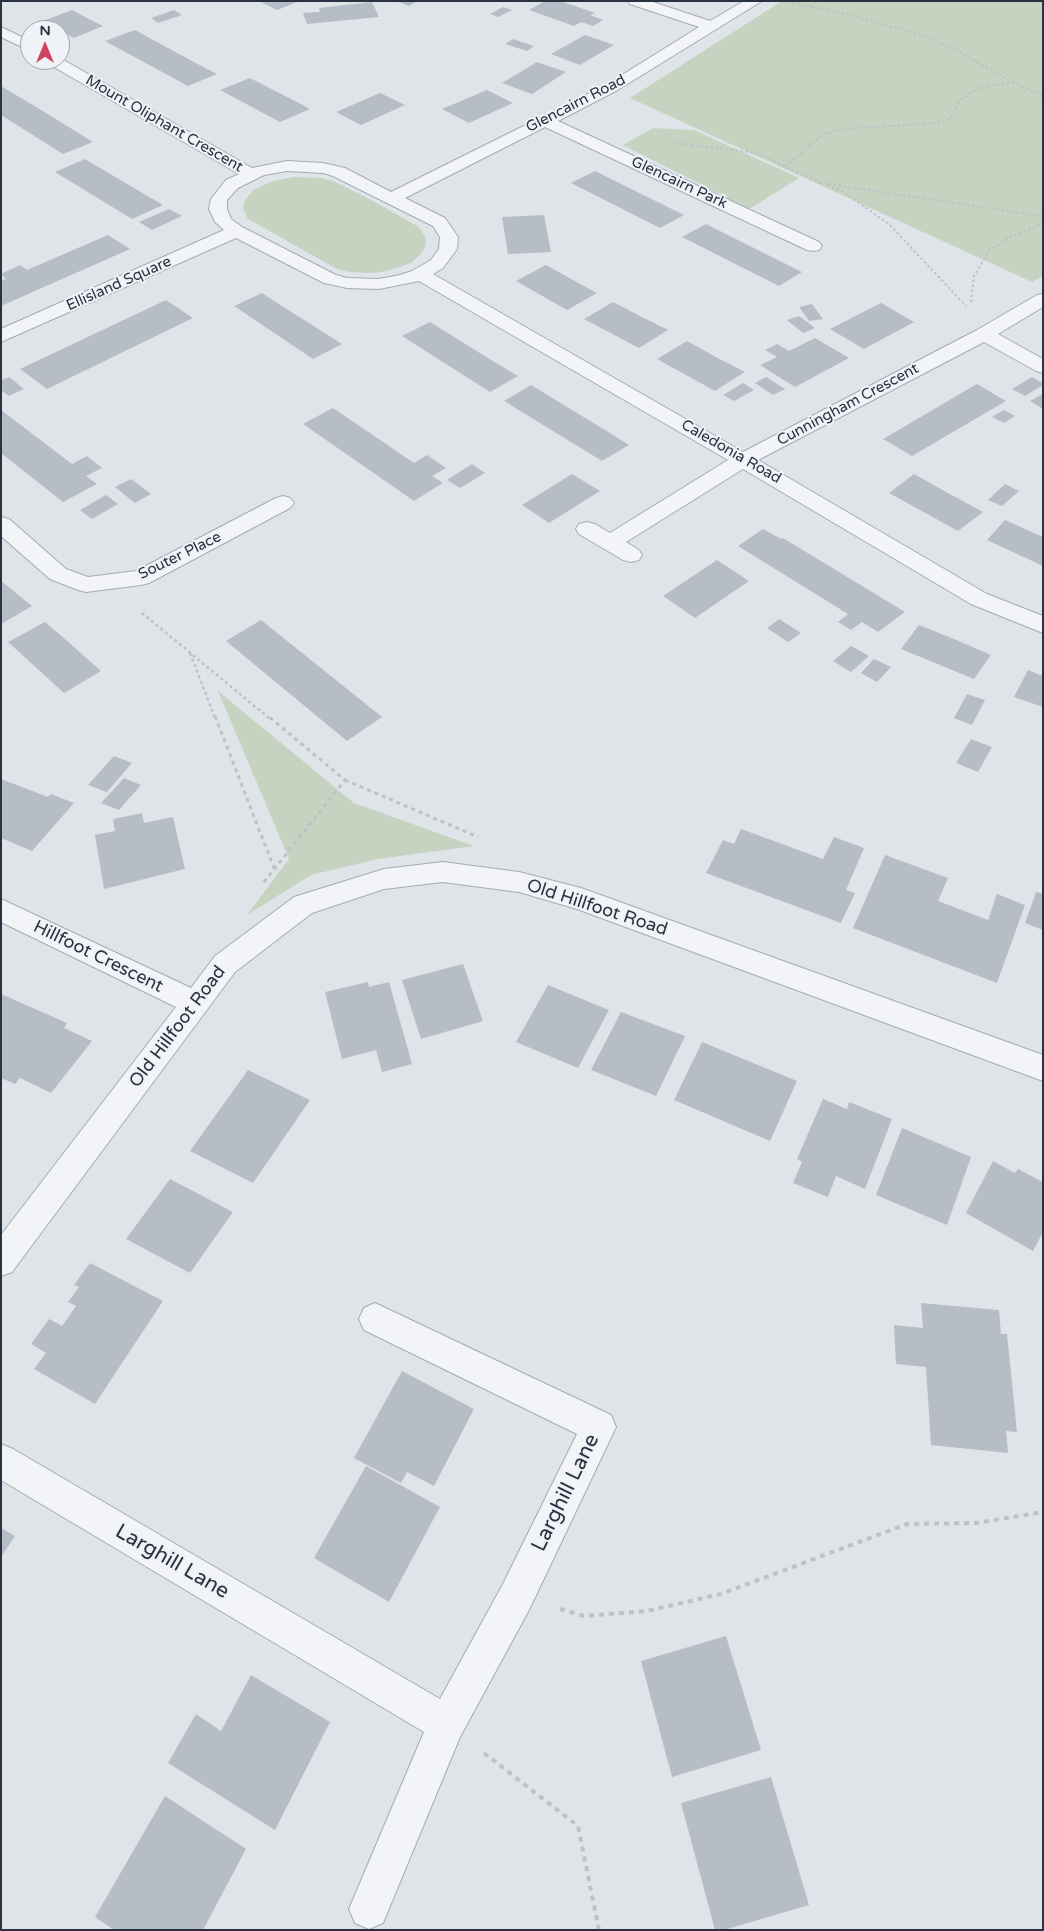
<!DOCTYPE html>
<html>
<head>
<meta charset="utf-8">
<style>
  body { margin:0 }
  #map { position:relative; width:1044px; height:1931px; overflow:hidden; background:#dfe4e9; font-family:"Varela Round",sans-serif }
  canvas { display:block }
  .frame { position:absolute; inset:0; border:2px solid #283240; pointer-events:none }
  .north { position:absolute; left:20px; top:20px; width:50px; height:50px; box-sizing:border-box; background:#eff2f6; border:1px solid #9fa5ad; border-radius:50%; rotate:0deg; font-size:14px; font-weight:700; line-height:20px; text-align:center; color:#283240 }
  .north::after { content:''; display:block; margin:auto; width:18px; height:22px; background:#d04260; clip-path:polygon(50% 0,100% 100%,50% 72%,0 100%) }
</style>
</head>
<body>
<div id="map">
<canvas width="1044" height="1931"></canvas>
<div class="frame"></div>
<div class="north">N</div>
</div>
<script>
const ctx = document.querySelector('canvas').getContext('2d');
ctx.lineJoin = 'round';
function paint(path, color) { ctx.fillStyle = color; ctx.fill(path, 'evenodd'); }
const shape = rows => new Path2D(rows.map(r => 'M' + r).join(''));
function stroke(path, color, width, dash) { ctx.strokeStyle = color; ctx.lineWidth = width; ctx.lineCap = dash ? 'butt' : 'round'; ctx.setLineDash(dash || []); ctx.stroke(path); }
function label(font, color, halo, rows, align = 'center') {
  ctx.font = font + ' "Varela Round",sans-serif'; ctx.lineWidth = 4; ctx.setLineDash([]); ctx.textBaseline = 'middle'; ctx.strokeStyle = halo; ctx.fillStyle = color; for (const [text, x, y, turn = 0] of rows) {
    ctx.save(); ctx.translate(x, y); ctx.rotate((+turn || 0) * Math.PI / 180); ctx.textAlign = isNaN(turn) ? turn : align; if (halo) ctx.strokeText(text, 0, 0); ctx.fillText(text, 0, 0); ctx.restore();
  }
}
paint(shape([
  [782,1,1043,1,1043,276,1032,282,630,98],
  [653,128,694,130,799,178,749,209,623,145],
  [294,177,321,178,333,181,373,201,419,227,426,239,425,247,421,254,411,263,391,270,374,273,350,272,337,269,248,219,243,209,244,202,253,190,273,181],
  [218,691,354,803,474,846,378,859,311,875,247,915,289,859]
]), '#c6d3c0');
paint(shape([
  [259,1,300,1,277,10],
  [396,1,418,1,409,6],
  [545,1,560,1,595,13,590,15,603,20,593,26,581,22,574,26,529,10],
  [372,2,379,17,307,24,303,13,320,12,319,8],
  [503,7,512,10,498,17,490,14],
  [72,10,89,19,103,26,74,38,43,21],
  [174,10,182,15,158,23,151,18],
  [135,30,190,60,217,74,188,86,105,41],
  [585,35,614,45,580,65,551,54],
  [513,39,534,46,527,51,505,44],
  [537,62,566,72,532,94,502,83],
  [250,78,295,101,310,109,280,122,220,90],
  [1,86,46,113,93,142,63,154,1,115],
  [487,90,513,103,469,123,442,109],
  [380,93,405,105,361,125,336,112],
  [85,159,144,194,163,205,132,219,55,172],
  [595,171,684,215,660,228,571,183],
  [169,209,182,216,152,230,139,222],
  [544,215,551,252,508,254,502,217],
  [706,224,802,272,779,286,682,237],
  [108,235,130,249,1,306,1,281,6,279,1,274,20,265,27,270],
  [546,265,571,279,597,293,567,310,516,281],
  [262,293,282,306,342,344,313,359,234,306],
  [166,300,193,318,47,389,20,369],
  [613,302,640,316,668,330,639,348,584,319],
  [881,303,914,322,864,349,830,329],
  [812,304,823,319,809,321,799,307],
  [799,316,815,328,803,333,787,320],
  [430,322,496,363,518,376,490,392,402,336],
  [815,338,849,358,795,387,760,365,777,357,765,350,777,344,789,351],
  [687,341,714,356,745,372,715,391,657,359],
  [9,377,24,389,9,396,1,390,1,380],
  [766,377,785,389,773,395,755,383],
  [1032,377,1043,383,1043,385,1025,396,1012,389],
  [743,383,754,390,734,401,723,395],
  [977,384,1006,401,912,456,883,439],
  [531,385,605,430,629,445,602,461,504,401],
  [1043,394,1043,409,1030,401],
  [333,408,414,463,427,455,446,468,432,476,443,483,414,501,303,424],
  [1,410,72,464,87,456,102,468,86,476,97,484,63,502,1,453],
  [1004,410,1015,416,1004,423,992,417],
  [472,464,485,473,460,488,447,480],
  [572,474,600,491,549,523,522,505],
  [914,474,948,493,983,512,958,531,889,493],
  [131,479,151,494,135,503,115,487],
  [1005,484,1019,491,1002,506,988,500],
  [106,495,118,504,92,519,80,510],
  [1005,520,1043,537,1043,566,987,540],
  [763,529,781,539,783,538,905,612,878,632,862,622,851,630,838,622,848,614,738,546],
  [717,560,749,581,695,618,663,596],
  [1,581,32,606,1,624],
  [779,619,801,633,788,642,767,628],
  [261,620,382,717,347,741,226,641],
  [45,622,73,646,101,671,64,693,8,642],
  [919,625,954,639,991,655,974,679,901,649],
  [851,646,869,656,851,672,833,661],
  [874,659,891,667,877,682,861,673],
  [1028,670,1043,676,1043,707,1014,697],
  [967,694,985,700,972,725,954,718],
  [971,739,992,747,978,772,956,763],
  [114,756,132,763,107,792,88,785],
  [124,778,141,785,119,810,101,803],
  [1,779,48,797,51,794,74,803,32,851,1,838],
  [142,813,144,823,173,817,185,869,104,889,95,835,115,831,113,819],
  [741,829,823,859,834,837,864,848,846,890,855,893,841,923,706,873,723,840,734,844],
  [885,855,948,878,938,901,988,920,997,894,1025,905,997,983,853,928],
  [1036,892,1043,894,1043,930,1025,923],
  [463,964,483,1021,421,1039,402,980],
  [368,982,369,987,389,982,412,1064,382,1072,376,1050,342,1059,325,992],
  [548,985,609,1010,578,1068,516,1042],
  [1,994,67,1023,64,1028,92,1041,51,1093,20,1078,15,1084,1,1078],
  [621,1012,685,1036,656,1096,591,1070],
  [702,1042,797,1081,770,1141,674,1100],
  [248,1070,310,1100,253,1183,190,1151],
  [823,1099,847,1109,849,1102,892,1119,865,1189,836,1176,828,1197,793,1183,802,1162,797,1159],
  [902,1128,971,1157,947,1225,876,1195],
  [993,1161,1015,1173,1018,1169,1043,1182,1043,1232,1033,1251,966,1213],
  [170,1179,233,1212,190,1273,126,1239],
  [90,1263,163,1301,95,1404,34,1369,46,1353,31,1344,49,1319,62,1326,76,1306,68,1302,79,1287,74,1285],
  [921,1303,999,1310,1001,1334,1007,1334,1017,1432,1006,1431,1008,1453,931,1445,926,1367,896,1364,894,1325,923,1328],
  [402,1371,474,1409,434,1486,407,1472,401,1483,354,1458],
  [366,1466,440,1507,389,1602,314,1558],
  [1,1528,15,1536,1,1557],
  [726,1636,761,1750,672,1777,641,1661],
  [251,1675,330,1722,275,1830,168,1763,196,1714,221,1731],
  [771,1777,809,1905,724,1930,715,1930,681,1803],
  [165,1796,246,1849,203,1930,114,1930,95,1917]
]), '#b7bdc6');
const minor = shape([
  [628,1,650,1,710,21,744,1,762,1,616,91,558,121,819,242,822,246,819,250,813,251,807,250,545,127,405,198,445,218,458,237,457,249,443,268,433,274,743,452,977,330,1037,295,1043,294,1043,307,998,334,1043,359,1043,373,1036,371,984,342,758,460,987,594,1043,616,1043,633,971,604,743,469,626,542,639,550,642,555,639,560,631,562,623,560,579,534,576,529,579,524,587,522,595,524,610,533,728,460,419,281,379,289,347,288,324,283,236,238,1,342,1,329,224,230,215,222,209,209,211,199,226,180,239,174,47,63,44,60,60,60,60,58,252,168,287,161,323,163,345,168,391,192,606,85,699,27,630,4,628,1],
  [287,171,323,173,333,176,433,226,440,237,439,249,431,260,412,271,400,275,379,279,347,278,336,275,242,227,231,219,227,209,227,200,238,188,264,175,287,171],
  [1,27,30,41,30,51,1,37,1,27],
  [283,496,290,498,294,503,290,508,149,583,141,585,86,592,78,590,50,579,1,536,1,517,9,519,66,569,88,577,136,571,276,498,283,496],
  [443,862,519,872,581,888,1043,1055,1043,1081,577,909,519,892,443,882,384,889,312,913,235,972,12,1272,1,1276,1,1235,176,1007,1,922,1,899,191,988,215,956,294,897,384,869,443,862],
  [375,1303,611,1415,616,1427,529,1610,460,1737,383,1923,369,1929,355,1923,349,1909,424,1732,1,1480,1,1444,13,1449,440,1699,503,1584,577,1434,364,1330,359,1319,364,1308,375,1303]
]);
stroke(minor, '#a4abb3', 2);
stroke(shape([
  [811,7,818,1],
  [1013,82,1043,96],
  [676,143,757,153,821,183,1043,216],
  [785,166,824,134,842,129,938,123,950,119,961,99,981,87,1013,82,948,46,918,34,842,13,787,2],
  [827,185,842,191,889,224,966,306],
  [971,302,974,276,989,251,1010,237,1043,224]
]), '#bdc2c7', 2, [2.5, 2.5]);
stroke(shape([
  [142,613,269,718],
  [190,653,215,718]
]), '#bdc2c7', 2.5, [3, 3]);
stroke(shape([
  [215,716,274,868],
  [345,780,478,837],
  [264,882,345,780,268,716]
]), '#bdc2c7', 3, [4, 4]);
stroke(shape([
  [560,1609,584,1616,647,1611,721,1594,907,1524,977,1523,1043,1512],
  [484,1753,578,1826,599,1930]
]), '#bdc2c7', 4, [5, 5]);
paint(minor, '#f2f4f7');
label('15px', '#283240', '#eff2f6', [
  ["Glencairn Road",576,104,-27],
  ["Mount Oliphant Crescent",164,124,30],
  ["Glencairn Park",679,183,25],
  ["Ellisland Square",119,284,-24],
  ["Cunningham Crescent",848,405,-28],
  ["Caledonia Road",731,452,30],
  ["Souter Place",180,556,-26]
]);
label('18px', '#283240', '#eff2f6', [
  ["Old Hillfoot Road",597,908,18],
  ["Hillfoot Crescent",98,957,26],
  ["Old Hillfoot Road",178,1027,-53]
]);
label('21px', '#283240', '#eff2f6', [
  ["Larghill Lane",566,1493,-64],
  ["Larghill Lane",172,1562,30]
]);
</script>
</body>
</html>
